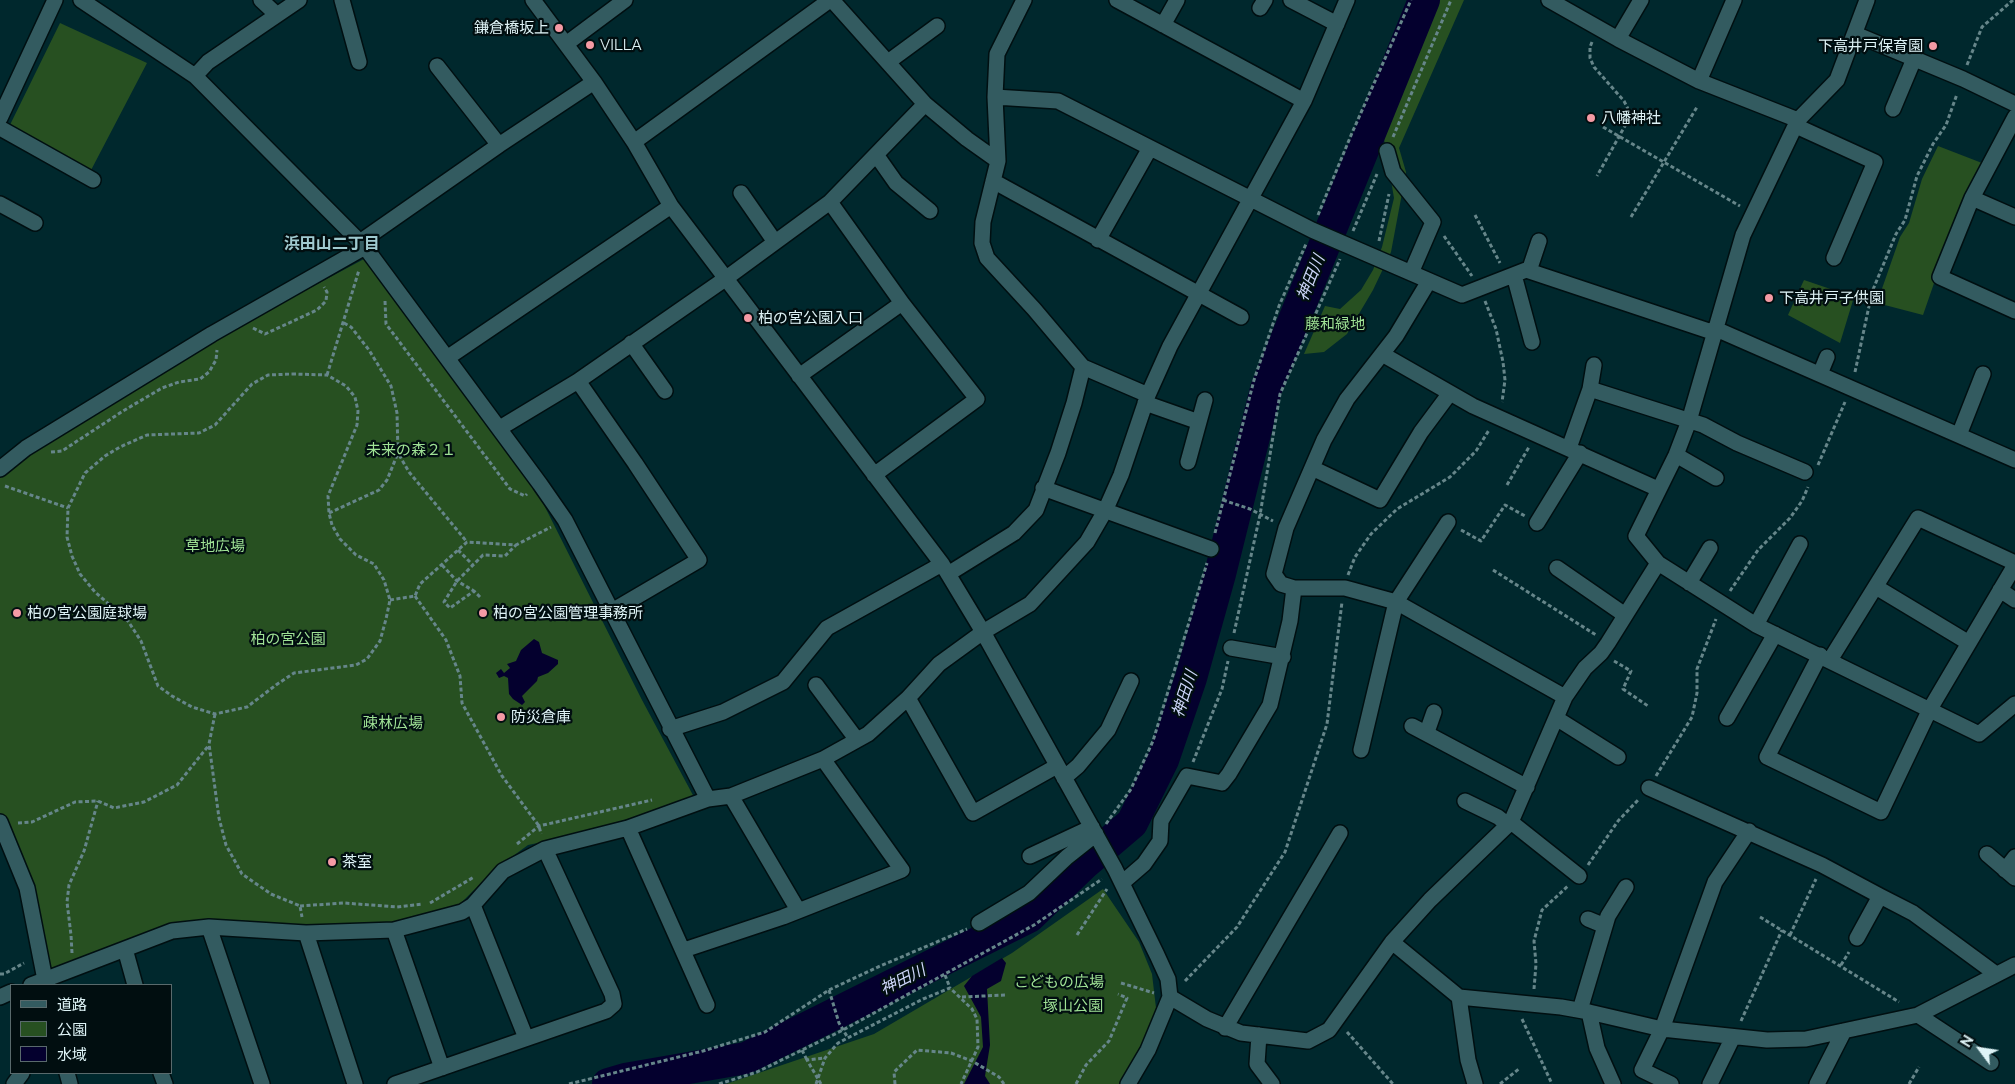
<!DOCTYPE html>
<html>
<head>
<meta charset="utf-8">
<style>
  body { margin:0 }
  #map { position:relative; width:2015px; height:1084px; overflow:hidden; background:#00282d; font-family:Raleway,"Noto Sans JP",sans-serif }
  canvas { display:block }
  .legend { position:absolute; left:10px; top:984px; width:162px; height:90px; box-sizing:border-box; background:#010e10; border:1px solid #596a6c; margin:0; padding:6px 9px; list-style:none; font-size:15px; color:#def3f6 }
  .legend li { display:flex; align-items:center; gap:10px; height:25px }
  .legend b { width:25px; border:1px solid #596a6c }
  .north { position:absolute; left:1955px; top:1024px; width:50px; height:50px; -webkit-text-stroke:4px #010e10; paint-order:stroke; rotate:301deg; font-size:14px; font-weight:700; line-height:20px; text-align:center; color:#def3f6 }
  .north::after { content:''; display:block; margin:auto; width:18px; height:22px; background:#def3f6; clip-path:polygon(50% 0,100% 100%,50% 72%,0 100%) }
</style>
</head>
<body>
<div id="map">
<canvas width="2015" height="1084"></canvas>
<ul class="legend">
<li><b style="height:6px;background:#335b60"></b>道路</li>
<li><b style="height:14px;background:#275021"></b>公園</li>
<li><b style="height:14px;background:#04002e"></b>水域</li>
</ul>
<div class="north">N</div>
</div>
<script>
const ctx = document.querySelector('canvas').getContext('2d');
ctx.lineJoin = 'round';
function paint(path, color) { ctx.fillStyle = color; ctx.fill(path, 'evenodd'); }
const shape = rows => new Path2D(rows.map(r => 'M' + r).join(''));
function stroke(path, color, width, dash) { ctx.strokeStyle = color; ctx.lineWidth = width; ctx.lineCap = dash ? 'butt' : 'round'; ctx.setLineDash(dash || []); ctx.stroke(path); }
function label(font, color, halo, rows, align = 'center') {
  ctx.font = font + ' Raleway,"Noto Sans JP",sans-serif'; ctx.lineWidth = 4.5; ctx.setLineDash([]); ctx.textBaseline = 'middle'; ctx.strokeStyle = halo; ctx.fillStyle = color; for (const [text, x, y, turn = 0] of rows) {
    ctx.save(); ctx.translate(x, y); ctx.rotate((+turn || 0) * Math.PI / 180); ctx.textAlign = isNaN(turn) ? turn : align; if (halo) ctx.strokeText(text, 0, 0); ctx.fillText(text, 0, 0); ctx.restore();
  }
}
paint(shape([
  [1439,0,1464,0,1399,148,1406,172,1391,252,1373,290,1347,334,1324,352,1304,354,1325,306,1340,309,1361,290,1373,270,1382,247,1394,198,1383,133],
  [60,23,147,63,89,174,7,131],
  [1938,146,1982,163,1958,214,1923,315,1877,303,1900,237,1909,223,1922,179],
  [364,259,541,499,642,700,695,799,571,836,528,845,494,870,459,905,392,923,208,927,45,980,27,888,0,829,0,472,211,341],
  [1804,280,1854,297,1840,343,1788,315],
  [1103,889,1139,942,1152,974,1156,1008,1148,1032,1120,1084,726,1084,874,1034,1012,953]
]), '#275021');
paint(shape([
  [534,639,539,642,542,653,558,660,558,664,548,673,538,677,537,681,522,696,525,702,522,705,513,699,509,694,508,678,504,676,499,678,496,673,501,669,504,673,510,668,507,664,516,661,521,650],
  [1002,958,1006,963,1001,981,987,989,990,1045,985,1076,990,1084,964,1084,983,1047,981,1017,964,986,972,976]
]), '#04002e');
stroke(shape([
  [608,1084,625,1079,746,1058,1029,917,1085,863,1132,823,1163,760,1191,678,1220,574,1266,389,1424,0]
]), '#04002e', 32);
const minor = shape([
  [81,0,195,76,365,247,540,484,565,520,708,799],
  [261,0,276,14],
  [342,0,359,62],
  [533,0,594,82,634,142,671,206,942,564,983,632,1115,869,1157,955,1168,979,1170,997,1148,1050,1128,1084],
  [832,0,925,104,967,139,998,161],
  [1024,0,997,54,995,97,998,161,983,222,982,243,987,258,1034,309,1083,367,1148,395],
  [1117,0,1304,101],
  [1291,0,1337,24],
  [1549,0,1618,39,1699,81,1798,120],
  [1867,0,1837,80,1798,120,1743,235,1689,421,1676,455,1636,536,1658,563,1756,625,1979,734,2015,704],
  [1260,8,1265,0],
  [1163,25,1177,0],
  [1855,34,1963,79,2015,104],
  [1618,39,1641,0],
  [566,44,625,0],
  [888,62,937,26],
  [437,66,499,145],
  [195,76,208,62,299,0],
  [1699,81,1734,0],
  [995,97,1058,101,1312,230,1462,295,1526,270,1709,331,1716,329,2015,460],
  [1893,109,1914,59],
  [2015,117,1972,198,1940,277,2015,311],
  [0,118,55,0],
  [1796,126,1875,162,1834,258],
  [0,128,93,180],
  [634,142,830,0],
  [1387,151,1393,172,1433,222,1411,273],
  [877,156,896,183,930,211],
  [993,181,1241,317],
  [741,193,775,242],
  [1972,198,2015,217],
  [830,202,902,303,977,399,874,475],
  [0,204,35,223],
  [1098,240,1150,148],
  [360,242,499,145,594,82],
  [1529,271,1539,241],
  [1514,275,1532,342],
  [1429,281,1396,336,1347,399,1324,440,1286,528,1274,574,1281,584,1294,588,1345,588,1396,602,1565,697],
  [631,343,665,391],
  [1382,354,1473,406,1658,489],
  [447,358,671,206],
  [1820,374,1827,357],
  [799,376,902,303],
  [578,381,635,463,699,560,612,611],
  [1590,389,1703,425,1737,443,1805,472],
  [1145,403,1199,422],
  [500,428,578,381,725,279,830,202,925,104],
  [1959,435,1983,374],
  [1569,448,1590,389,1594,365],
  [1676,455,1716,478],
  [1188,462,1205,400],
  [1312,468,1380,500,1421,432,1450,393],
  [0,469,26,448,212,334,365,247],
  [1043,488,1211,549],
  [1537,523,1580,453],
  [1557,568,1625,615],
  [948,574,1014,533,1036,510,1058,453,1074,403,1083,367],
  [1689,583,1710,548],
  [1876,587,1969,643],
  [2000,590,2015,600],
  [1756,625,1800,544],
  [1231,648,1283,657],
  [1820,655,1767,757,1881,812,1930,709,2015,565],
  [1830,660,1918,518,2015,563],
  [816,685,857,740],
  [908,698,973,813,1057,766],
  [1556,718,1618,757],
  [1727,718,1775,634],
  [1412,726,1527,787],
  [670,729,723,712,783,682,827,628,942,564],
  [1427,732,1434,712],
  [1361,750,1396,602,1448,522],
  [1064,778,1078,766,1108,730,1131,681],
  [1649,788,1822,865,1880,896,1913,913,1996,974],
  [731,796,798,910],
  [1465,801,1498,817,1508,825],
  [0,822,27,888,46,985],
  [1511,822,1579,876],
  [628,828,707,1005],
  [1987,854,2015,878],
  [1030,856,1092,827],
  [2005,870,2015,857],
  [1122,883,1144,864,1160,841,1161,821,1187,776,1222,783,1229,774,1270,705,1290,621,1294,588],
  [473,905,526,1038],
  [1588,919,1605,926],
  [979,923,1029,893,1067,857,1096,834],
  [209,927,262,1084],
  [394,930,442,1068],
  [306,933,355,1084],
  [1857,938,1880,896],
  [1392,942,1459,997,1561,1007,1589,1012,1662,1029,1767,1040,1806,1039,1918,1015,2015,965],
  [125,949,135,985],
  [684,950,783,917,902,870,823,759],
  [31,985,172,931,209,927,306,933,394,930,462,912,473,905,503,871,545,849,628,828,708,799,731,796,823,759,868,734,908,698,939,664,983,632,1030,604,1087,542,1105,511,1121,475,1148,395,1170,346,1304,101,1347,0],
  [0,997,11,992],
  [1170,997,1207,1019,1241,1033,1308,1041,1329,1030,1392,942,1430,900,1511,822,1565,697,1585,668,1601,653,1608,643,1658,563],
  [1459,997,1468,1060,1475,1084],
  [1580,1010,1608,916,1626,887],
  [1589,1012,1597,1048,1613,1084],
  [1918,1015,1991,1063],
  [1225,1028,1340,833],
  [1259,1035,1257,1064,1272,1084],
  [67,1073,70,1084],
  [161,1073,165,1084],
  [14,1084,22,1073],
  [395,1084,606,1011,614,1004,612,994,545,849],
  [1671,1084,1642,1070,1662,1029,1715,882,1749,831],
  [1710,1084,1733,1037],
  [1817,1084,1844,1031]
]);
stroke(minor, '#000f11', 18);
stroke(shape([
  [1592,42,1590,47,1590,58,1594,67,1624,101,1631,115,1597,176],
  [1967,65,1982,27,2013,0],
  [1603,127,1740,206],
  [1393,137,1451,0],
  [1318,215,1352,133,1411,0],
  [1475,215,1500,263],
  [1631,217,1697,107],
  [1353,231,1377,174],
  [1444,236,1472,276],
  [1379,241,1389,194],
  [385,301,386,324,510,489,525,496,527,494],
  [1485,301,1496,329,1503,362,1505,380,1502,402],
  [344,323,351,327,369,350,391,386,397,413,398,453,409,472,467,542],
  [253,328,265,334,317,310,326,301,327,292,324,287],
  [1855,372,1872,292,1896,234,1905,220,1917,176,1933,144,1946,125,1957,94],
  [292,374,327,375,346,386,355,397,358,411,357,425,328,496,329,513,332,525,340,539,356,555,374,564,384,580,390,600,386,619,380,641,367,659,356,665,294,673,276,685,247,707,215,714,192,707,172,696,158,686,141,641,128,621,95,592,80,574,72,556,67,537,68,508,85,473,105,456,120,447,147,435,199,433,215,425,252,384,268,375,292,374],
  [327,375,359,270],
  [51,452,62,451,123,411,162,388,179,382,200,379,209,372,216,360,217,350],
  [1818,465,1845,402],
  [1507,485,1529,447],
  [5,486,68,508],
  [1223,500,1250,509,1273,521],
  [329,513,379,490,387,480,398,453],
  [1461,530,1481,541,1505,505,1525,516],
  [1215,533,1254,380,1279,306,1306,244],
  [458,550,473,565],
  [442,565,457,581,474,591],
  [1493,570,1596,635],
  [1348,575,1355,557,1371,534,1397,509,1450,477,1476,451,1489,430],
  [1730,591,1758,550,1790,518,1802,501,1808,487],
  [415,596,446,640,460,676,462,703,502,776,539,826,541,834],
  [480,597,474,591,450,608,444,602,457,581,483,555,505,556,516,545],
  [390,600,415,596,420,584,467,542,516,545,551,527],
  [1234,633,1260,515,1280,394,1340,259],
  [1614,661,1631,671,1623,689,1648,706],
  [215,714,209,744,219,818,226,845,242,874,271,894,300,906,302,917],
  [1193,762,1222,689,1228,661],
  [1656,776,1692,717,1697,693,1697,669,1716,619],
  [18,823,32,822,75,802,98,801,114,808,144,802,177,785,209,745],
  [1106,824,1131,789,1153,741,1207,563],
  [517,844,539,826,652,800],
  [1588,865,1618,821,1639,799],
  [430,903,474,877],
  [300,906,344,903,397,907,422,904],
  [1760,917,1899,1002],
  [1077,935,1107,889],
  [1790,935,1816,879],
  [72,953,71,935,67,902,69,885,84,851,98,801],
  [1841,965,1849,952],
  [0,974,4,974,24,963],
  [945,975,950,988],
  [1185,981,1237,927,1285,852,1327,724,1342,602],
  [1121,983,1154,993],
  [1534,989,1536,964,1534,941,1542,910,1568,886],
  [829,990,839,1023,848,1038],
  [962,997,1005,995],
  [1522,1019,1552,1084],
  [1741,1021,1782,930],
  [1347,1032,1393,1084],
  [802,1050,807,1060],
  [569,1084,703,1051,765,1032,829,990,878,967,967,929],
  [719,1084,757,1072,843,1030,1034,925,1102,879],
  [816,1084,825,1058,838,1043,923,999,950,988,972,1009,977,1019,978,1047,961,1084],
  [821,1084,807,1060,825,1058],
  [895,1084,894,1072,917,1050,951,1053,972,1061,999,1077,1004,1084],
  [1076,1084,1086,1065,1109,1041,1127,998,1118,994],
  [1500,1084,1520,1068],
  [1909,1084,1919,1067]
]), '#66868a', 3, [4, 2.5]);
stroke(minor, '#335b60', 15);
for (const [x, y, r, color] of [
  [559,28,5,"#f49aa4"],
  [590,45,5,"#f49aa4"],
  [1933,46,5,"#f49aa4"],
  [1591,118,5,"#f49aa4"],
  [1769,298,5,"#f49aa4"],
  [748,318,5,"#f49aa4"],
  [17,613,5,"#f49aa4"],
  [483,613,5,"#f49aa4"],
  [501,717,5,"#f49aa4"],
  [332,862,5,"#f49aa4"]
]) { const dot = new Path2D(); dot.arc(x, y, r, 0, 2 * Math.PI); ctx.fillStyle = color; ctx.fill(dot); stroke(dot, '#010e10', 2); }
label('15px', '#def3f6', '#010e10', [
  ["鎌倉橋坂上",549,28,"right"],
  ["VILLA",600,45],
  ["下高井戸保育園",1923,46,"right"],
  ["八幡神社",1601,118],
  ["下高井戸子供園",1779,298],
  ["柏の宮公園入口",758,318],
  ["柏の宮公園庭球場",27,613],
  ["柏の宮公園管理事務所",493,613],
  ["防災倉庫",511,717],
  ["茶室",342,862]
], 'left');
label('15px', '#9fe295', '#010e10', [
  ["藤和緑地",1335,324],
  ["未来の森２１",411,450],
  ["草地広場",215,546],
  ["柏の宮公園",288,639],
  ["疎林広場",393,723],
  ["こどもの広場",1059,982],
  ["塚山公園",1073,1006]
]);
label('bold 16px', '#a0cad0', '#010e10', [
  ["浜田山二丁目",332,244]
]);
label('italic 16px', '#cdd6f9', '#010e10', [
  ["神田川",1311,278,-68],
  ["神田川",1185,694,-72],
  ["神田川",903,980,-26]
]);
</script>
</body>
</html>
